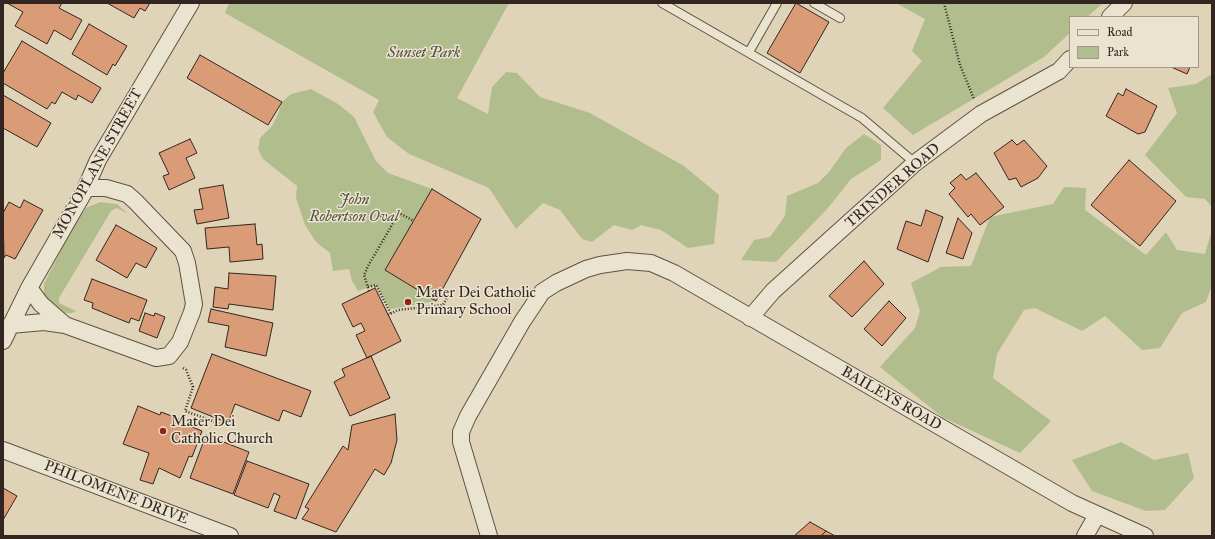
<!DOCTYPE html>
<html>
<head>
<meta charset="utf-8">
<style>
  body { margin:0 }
  #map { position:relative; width:1215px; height:539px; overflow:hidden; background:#dfd4b7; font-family:"IM FELL Great Primer",serif }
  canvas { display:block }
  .frame { position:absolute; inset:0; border:4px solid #332621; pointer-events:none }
  .legend { position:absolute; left:1069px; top:16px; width:130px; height:52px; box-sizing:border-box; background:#eae3d0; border:1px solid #a1978a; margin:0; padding:5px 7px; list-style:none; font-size:12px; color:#332621 }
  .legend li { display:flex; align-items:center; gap:8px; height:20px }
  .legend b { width:20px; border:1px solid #a1978a }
</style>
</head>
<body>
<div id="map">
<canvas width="1215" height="539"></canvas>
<div class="frame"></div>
<ul class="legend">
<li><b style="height:5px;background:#eae3d0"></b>Road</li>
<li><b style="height:11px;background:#b2bd8e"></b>Park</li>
</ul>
</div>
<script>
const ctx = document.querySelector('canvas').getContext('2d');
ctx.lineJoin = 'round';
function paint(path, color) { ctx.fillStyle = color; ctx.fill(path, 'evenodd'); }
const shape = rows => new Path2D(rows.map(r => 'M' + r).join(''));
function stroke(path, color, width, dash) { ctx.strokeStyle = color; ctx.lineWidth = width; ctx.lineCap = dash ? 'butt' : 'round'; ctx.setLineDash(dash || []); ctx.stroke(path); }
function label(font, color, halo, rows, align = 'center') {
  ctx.font = font + ' "IM FELL Great Primer",serif'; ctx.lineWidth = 3; ctx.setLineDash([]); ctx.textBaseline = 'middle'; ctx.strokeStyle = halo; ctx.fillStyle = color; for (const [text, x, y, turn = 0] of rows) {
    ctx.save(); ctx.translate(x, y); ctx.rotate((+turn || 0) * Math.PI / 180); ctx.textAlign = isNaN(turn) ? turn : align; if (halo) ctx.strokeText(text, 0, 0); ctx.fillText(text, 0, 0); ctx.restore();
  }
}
paint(shape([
  [229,3,509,3,457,98,488,114,492,87,506,72,517,73,540,97,590,113,684,166,719,195,714,244,688,248,661,230,641,225,632,230,614,225,592,242,582,239,560,210,543,203,516,229,489,188,409,154,387,137,373,112,379,100,225,13],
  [896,3,1103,3,1087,17,1070,17,1070,33,1044,57,913,135,883,108,922,61,912,51,925,19],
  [1212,74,1212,207,1205,199,1186,197,1145,155,1177,113,1168,88,1196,84],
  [311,89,338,104,354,117,376,161,388,173,432,189,385,270,436,301,390,309,376,285,358,291,352,281,349,269,333,271,330,253,316,242,305,225,296,198,297,186,263,159,258,149,260,138,272,126,278,114,282,102,291,94],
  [864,134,881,145,881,160,851,179,828,208,776,262,741,260,754,240,770,237,785,216,787,196,818,183,829,172,846,148],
  [1064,187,1086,188,1085,210,1146,255,1166,232,1177,250,1205,254,1212,229,1212,285,1206,302,1182,313,1160,348,1142,350,1105,316,1082,331,1035,308,1024,310,997,354,993,378,1051,421,1020,453,942,417,880,367,915,328,920,311,911,283,941,267,971,266,990,217,1053,204],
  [100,202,117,204,128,214,117,208,111,211,59,298,59,303,76,311,72,313,62,313,44,296,44,284,68,236,86,208],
  [1121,442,1154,460,1188,453,1194,478,1165,510,1146,511,1092,491,1072,460]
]), '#b2bd8e');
const building = shape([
  [7,3,62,3,59,8,82,20,71,40,54,30,47,44,15,26,23,12,7,3],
  [107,3,150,3,145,11,140,8,134,18,107,3],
  [796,3,829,22,800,73,767,53,796,3],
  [89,24,127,46,115,66,113,64,107,75,72,54,89,24],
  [22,41,101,88,92,103,78,95,76,100,62,92,55,104,52,102,47,109,3,83,3,73,22,41],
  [200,55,282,102,268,125,187,78,200,55],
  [1171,67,1190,67,1187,74,1171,67],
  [1126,89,1157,106,1145,132,1138,134,1106,116,1118,93,1123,96,1126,89],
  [3,95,51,123,37,147,3,128,3,95],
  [190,139,197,153,186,158,195,178,169,190,163,176,169,174,159,153,190,139],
  [1012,140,1017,145,1024,140,1047,166,1038,178,1021,187,1016,178,1009,180,994,153,1012,140],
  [1129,160,1176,201,1140,246,1091,205,1129,160],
  [976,173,1004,207,980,225,971,214,968,217,949,194,955,188,950,183,961,174,966,180,976,173],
  [223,185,229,218,197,224,194,210,203,209,199,189,223,185],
  [432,189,481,219,436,301,385,270,432,189],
  [24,200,43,210,15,259,6,255,4,258,3,213,9,202,20,208,24,200],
  [926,210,943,217,928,262,897,249,906,221,921,226,926,210],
  [958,218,972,233,963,259,946,253,958,218],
  [255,224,257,245,262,244,263,259,230,262,229,247,207,249,205,228,255,224],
  [116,225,157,248,146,268,136,263,127,278,96,260,116,225],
  [864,261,884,284,852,317,829,296,864,261],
  [229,273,276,276,273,310,229,304,228,309,213,307,215,287,228,289,229,273],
  [92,279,147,300,139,321,131,318,129,323,92,308,93,303,84,300,92,279],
  [375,288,401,341,367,358,356,335,365,331,361,323,353,327,342,304,375,288],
  [889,301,906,318,882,346,864,329,889,301],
  [211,309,273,323,266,356,225,347,229,326,208,322,211,309],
  [145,313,154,316,155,313,165,317,157,338,139,331,145,313],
  [212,354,311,391,301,417,283,410,279,421,235,404,228,423,191,408,212,354],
  [371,356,390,398,350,416,334,382,345,376,342,369,371,356],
  [138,406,160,415,161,412,180,419,180,422,202,431,192,457,189,456,180,478,159,468,153,484,140,480,149,453,123,444,138,406],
  [395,414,397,440,391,463,384,475,375,469,336,532,302,519,309,509,305,507,343,446,348,450,352,425,395,414],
  [206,435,249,452,233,494,190,478,206,435],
  [247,461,309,484,296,519,274,511,280,496,274,493,268,508,234,495,247,461],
  [3,488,17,496,3,520,3,488],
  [810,522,826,531,821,536,794,536,810,522],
  [826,531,835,536,821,536,826,531]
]);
paint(building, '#da9b77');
stroke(building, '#332621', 1);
const service = shape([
  [662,3,862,118,915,163],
  [814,3,840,18],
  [749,52,777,3]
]);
const minor = shape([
  [1110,17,1124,3],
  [29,288,41,304,65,325],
  [750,318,773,291,915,163,981,114,1059,71,1070,59],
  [10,325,44,322,65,325,156,358,169,356,180,342,192,312,194,304,187,263,183,251,135,201,127,194,106,188,86,188],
  [3,341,29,288,83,194,98,160,191,3],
  [3,450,230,536],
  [489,536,461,442,461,432,468,416,522,322,542,292,556,283,586,269,600,265,627,261,651,263,674,273,1072,503,1145,536],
  [1085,536,1097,515]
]);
stroke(service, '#5e5246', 10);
stroke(minor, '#5e5246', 18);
stroke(shape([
  [944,3,960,65,974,99],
  [368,287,376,285,391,314],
  [369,291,364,275,368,266,399,213,414,221],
  [388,315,398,310,443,305,450,292],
  [183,368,186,370,193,387,185,411,221,424]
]), '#332621', 2.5, [1, 2]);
stroke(service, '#eae3d0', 8);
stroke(minor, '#eae3d0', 16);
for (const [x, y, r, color] of [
  [408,302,4,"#8f2418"],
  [163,431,4,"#8f2418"]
]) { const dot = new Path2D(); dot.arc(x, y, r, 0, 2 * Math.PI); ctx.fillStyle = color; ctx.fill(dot); stroke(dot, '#eae3d0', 1.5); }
label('italic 15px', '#534c3c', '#eae3d0', [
  ["Sunset Park",424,53],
  ["John",354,200],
  ["Robertson Oval",354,217]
]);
label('15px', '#332621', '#eae3d0', [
  ["MONOPLANE STREET",98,164,-61],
  ["TRINDER ROAD",893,186,-41],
  ["BAILEYS ROAD",891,399,30],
  ["PHILOMENE DRIVE",116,493,21]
]);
label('15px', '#332621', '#eae3d0', [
  ["Mater Dei Catholic",416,293],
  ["Primary School",416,310],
  ["Mater Dei",171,422],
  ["Catholic Church",171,439]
], 'left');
</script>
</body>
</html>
